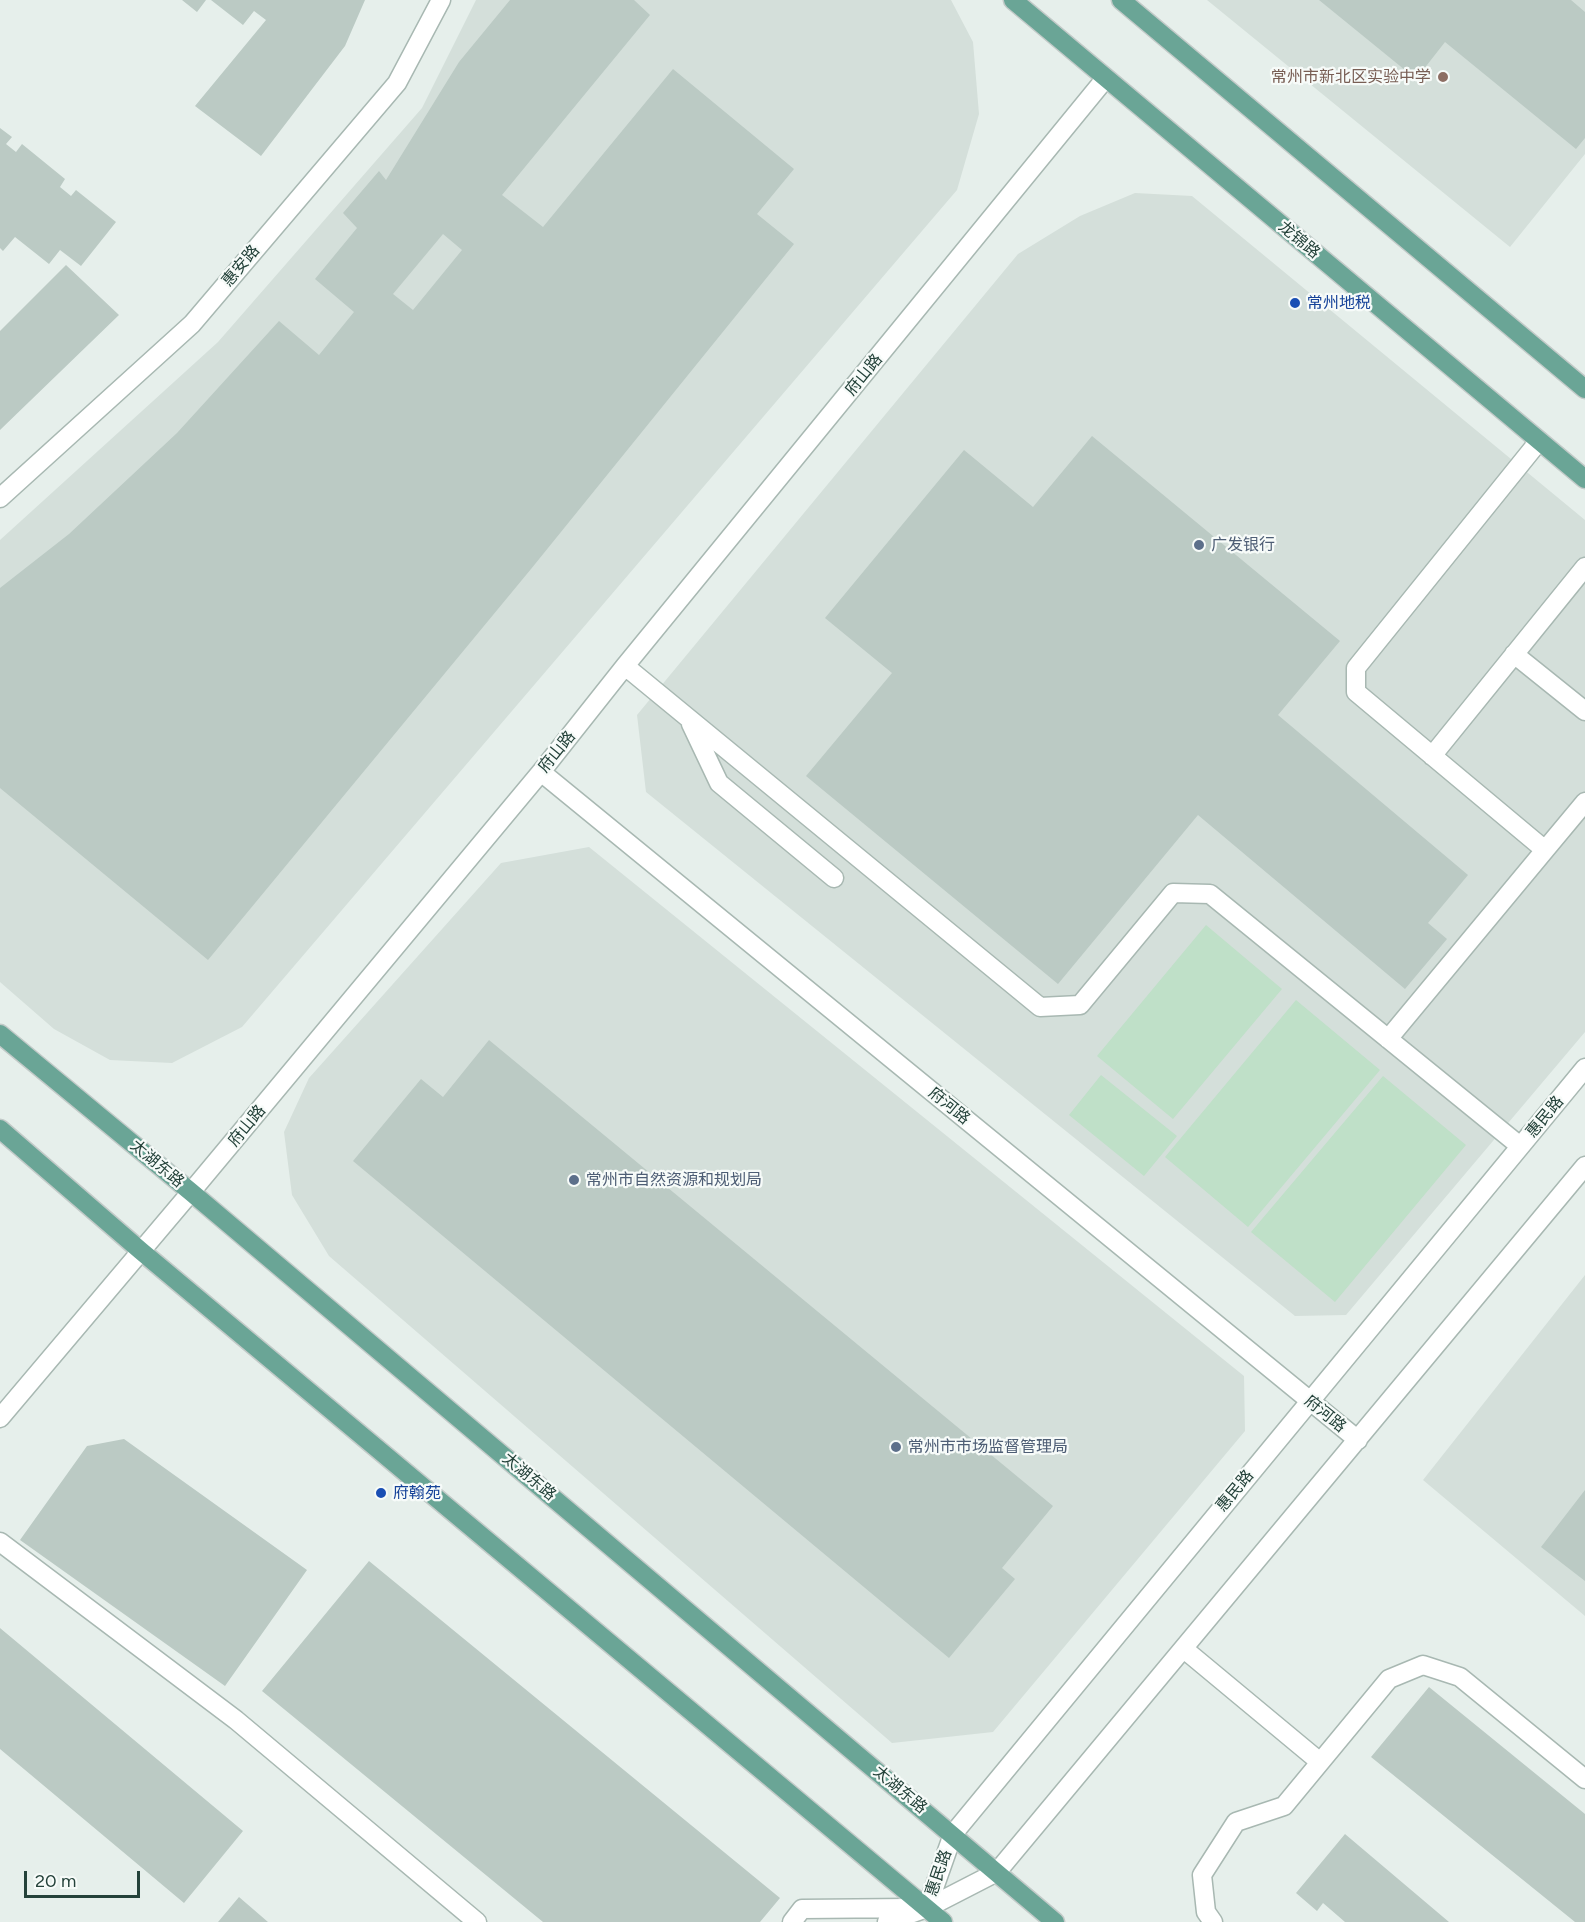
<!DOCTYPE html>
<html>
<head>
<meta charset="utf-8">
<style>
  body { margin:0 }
  #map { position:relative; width:1585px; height:1922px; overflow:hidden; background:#e6efeb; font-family:Figtree,sans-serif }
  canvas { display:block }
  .scale { position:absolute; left:24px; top:1871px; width:116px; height:27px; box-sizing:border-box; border:3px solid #24423a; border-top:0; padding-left:8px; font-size:18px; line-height:21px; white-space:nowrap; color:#24423a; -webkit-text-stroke:4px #f7fbf9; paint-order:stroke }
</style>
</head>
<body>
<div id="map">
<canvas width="1585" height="1922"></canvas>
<div class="scale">20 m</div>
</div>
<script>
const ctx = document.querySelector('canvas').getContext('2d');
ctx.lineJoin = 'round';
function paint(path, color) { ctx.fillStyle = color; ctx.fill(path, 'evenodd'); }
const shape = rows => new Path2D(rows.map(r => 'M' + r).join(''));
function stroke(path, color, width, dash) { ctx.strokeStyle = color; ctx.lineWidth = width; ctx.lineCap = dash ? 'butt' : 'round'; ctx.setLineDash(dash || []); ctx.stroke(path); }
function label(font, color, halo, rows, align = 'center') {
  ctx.font = font + ' Figtree,"Noto Sans SC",sans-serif'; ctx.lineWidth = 4.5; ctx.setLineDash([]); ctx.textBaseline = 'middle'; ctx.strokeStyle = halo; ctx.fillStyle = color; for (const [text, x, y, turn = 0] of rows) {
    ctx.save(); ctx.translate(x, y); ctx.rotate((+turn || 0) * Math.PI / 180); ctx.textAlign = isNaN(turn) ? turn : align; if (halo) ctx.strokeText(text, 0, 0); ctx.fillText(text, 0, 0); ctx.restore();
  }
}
paint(shape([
  [476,0,951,0,973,42,979,114,957,190,242,1027,172,1063,110,1060,54,1029,0,982,0,540,218,342,422,108],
  [1207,0,1585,0,1585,154,1510,247],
  [1135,193,1192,196,1585,520,1585,1032,1346,1315,1295,1316,646,792,637,715,1018,254,1080,216],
  [589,847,1244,1376,1245,1431,993,1732,892,1743,329,1256,292,1195,284,1132,309,1078,501,863],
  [1585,1275,1585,1616,1423,1480]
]), '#d4dfda');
paint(shape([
  [1206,925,1282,989,1173,1119,1097,1056],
  [1296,1000,1380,1070,1248,1227,1165,1157],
  [1101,1075,1177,1136,1144,1176,1069,1115],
  [1383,1076,1466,1145,1335,1302,1251,1232]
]), '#bfe0c8');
paint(shape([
  [182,0,206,0,197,12],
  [211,0,365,0,345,46,261,156,195,106,266,20,254,11,243,25],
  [510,0,634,0,650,15,502,195,543,227,673,69,794,169,757,214,794,244,531,569,208,960,0,788,0,588,69,534,177,433,279,321,319,355,354,312,315,279,357,228,343,213,379,171,386,180,459,62],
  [443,234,462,250,413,310,393,294],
  [1319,0,1571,0,1585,12,1585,138,1576,149,1445,42,1416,79],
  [0,128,12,137,6,144,16,152,22,144,65,179,60,187,71,196,76,190,116,222,81,266,60,250,49,264,15,237,3,251,0,248],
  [66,265,119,315,0,430,0,331],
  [1092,436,1340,641,1278,715,1468,875,1428,923,1447,939,1405,989,1198,815,1058,984,806,776,892,673,825,618,964,450,1033,507],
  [489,1040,1053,1506,1002,1568,1015,1579,949,1658,353,1161,421,1079,443,1097],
  [124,1439,307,1570,225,1686,20,1540,87,1446],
  [1585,1490,1585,1581,1541,1547],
  [369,1561,780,1898,760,1922,543,1922,262,1691],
  [0,1628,243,1831,184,1903,0,1749],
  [1429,1687,1585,1814,1585,1922,1575,1922,1371,1757],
  [1345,1834,1449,1922,1345,1922,1323,1903,1317,1911,1296,1893],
  [239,1897,268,1922,218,1922]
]), '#bbcac4');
const minor = shape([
  [0,498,192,324,397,83,441,0],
  [1514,654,1585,711],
  [625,666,1040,1007,1080,1005,1173,893,1210,894,1520,1146],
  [691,724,719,783,834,878],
  [1432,756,1585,567],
  [541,772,1358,1440],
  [1545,850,1585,802],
  [1388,1039,1545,850,1356,692,1356,668,1539,441],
  [0,1418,191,1192,541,772,625,666,1105,79],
  [0,1542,236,1720,477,1922],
  [1184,1649,1320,1762],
  [927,1908,953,1834,1585,1068],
  [792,1922,802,1909,910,1908],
  [887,1922,927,1908,997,1872,1585,1166],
  [1213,1922,1206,1912,1202,1875,1236,1822,1284,1806,1389,1679,1423,1665,1460,1677,1585,1779]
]);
const major = shape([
  [1013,0,1585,479],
  [1121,0,1585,389],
  [0,1034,191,1192,1055,1922],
  [0,1129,141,1251,943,1922]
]);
stroke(minor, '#a8b8b2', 21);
stroke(major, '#c2cac8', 21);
stroke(minor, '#fff', 18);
stroke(major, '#6aa596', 18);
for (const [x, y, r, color] of [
  [1443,77,6,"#8d6e63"],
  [1295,303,6,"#1a4fb4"],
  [1199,545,6,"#5c6f8a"],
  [574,1180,6,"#5c6f8a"],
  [896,1447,6,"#5c6f8a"],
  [381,1493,6,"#1a4fb4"]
]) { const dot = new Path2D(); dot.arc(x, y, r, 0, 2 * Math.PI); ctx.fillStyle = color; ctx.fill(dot); stroke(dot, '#f7fbf9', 2); }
label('16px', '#785e54', '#f7fbf9', [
  ["常州市新北区实验中学",1431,77]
], 'right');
label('16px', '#24423a', '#f7fbf9', [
  ["龙锦路",1299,240,40],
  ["惠安路",241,266,-50],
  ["府山路",864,375,-51],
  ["府山路",557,752,-51],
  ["府河路",949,1106,39],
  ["惠民路",1545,1117,-50],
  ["府山路",247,1126,-50],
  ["太湖东路",157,1164,40],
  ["府河路",1325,1414,39],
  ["太湖东路",529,1477,40],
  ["惠民路",1235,1491,-50],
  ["太湖东路",900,1790,40],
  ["惠民路",939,1873,-71]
]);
label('16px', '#164399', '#f7fbf9', [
  ["常州地税",1307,303],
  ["府翰苑",393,1493]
], 'left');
label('16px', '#4e5e75', '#f7fbf9', [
  ["广发银行",1211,545],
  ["常州市自然资源和规划局",586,1180],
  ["常州市市场监督管理局",908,1447]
], 'left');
</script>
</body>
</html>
